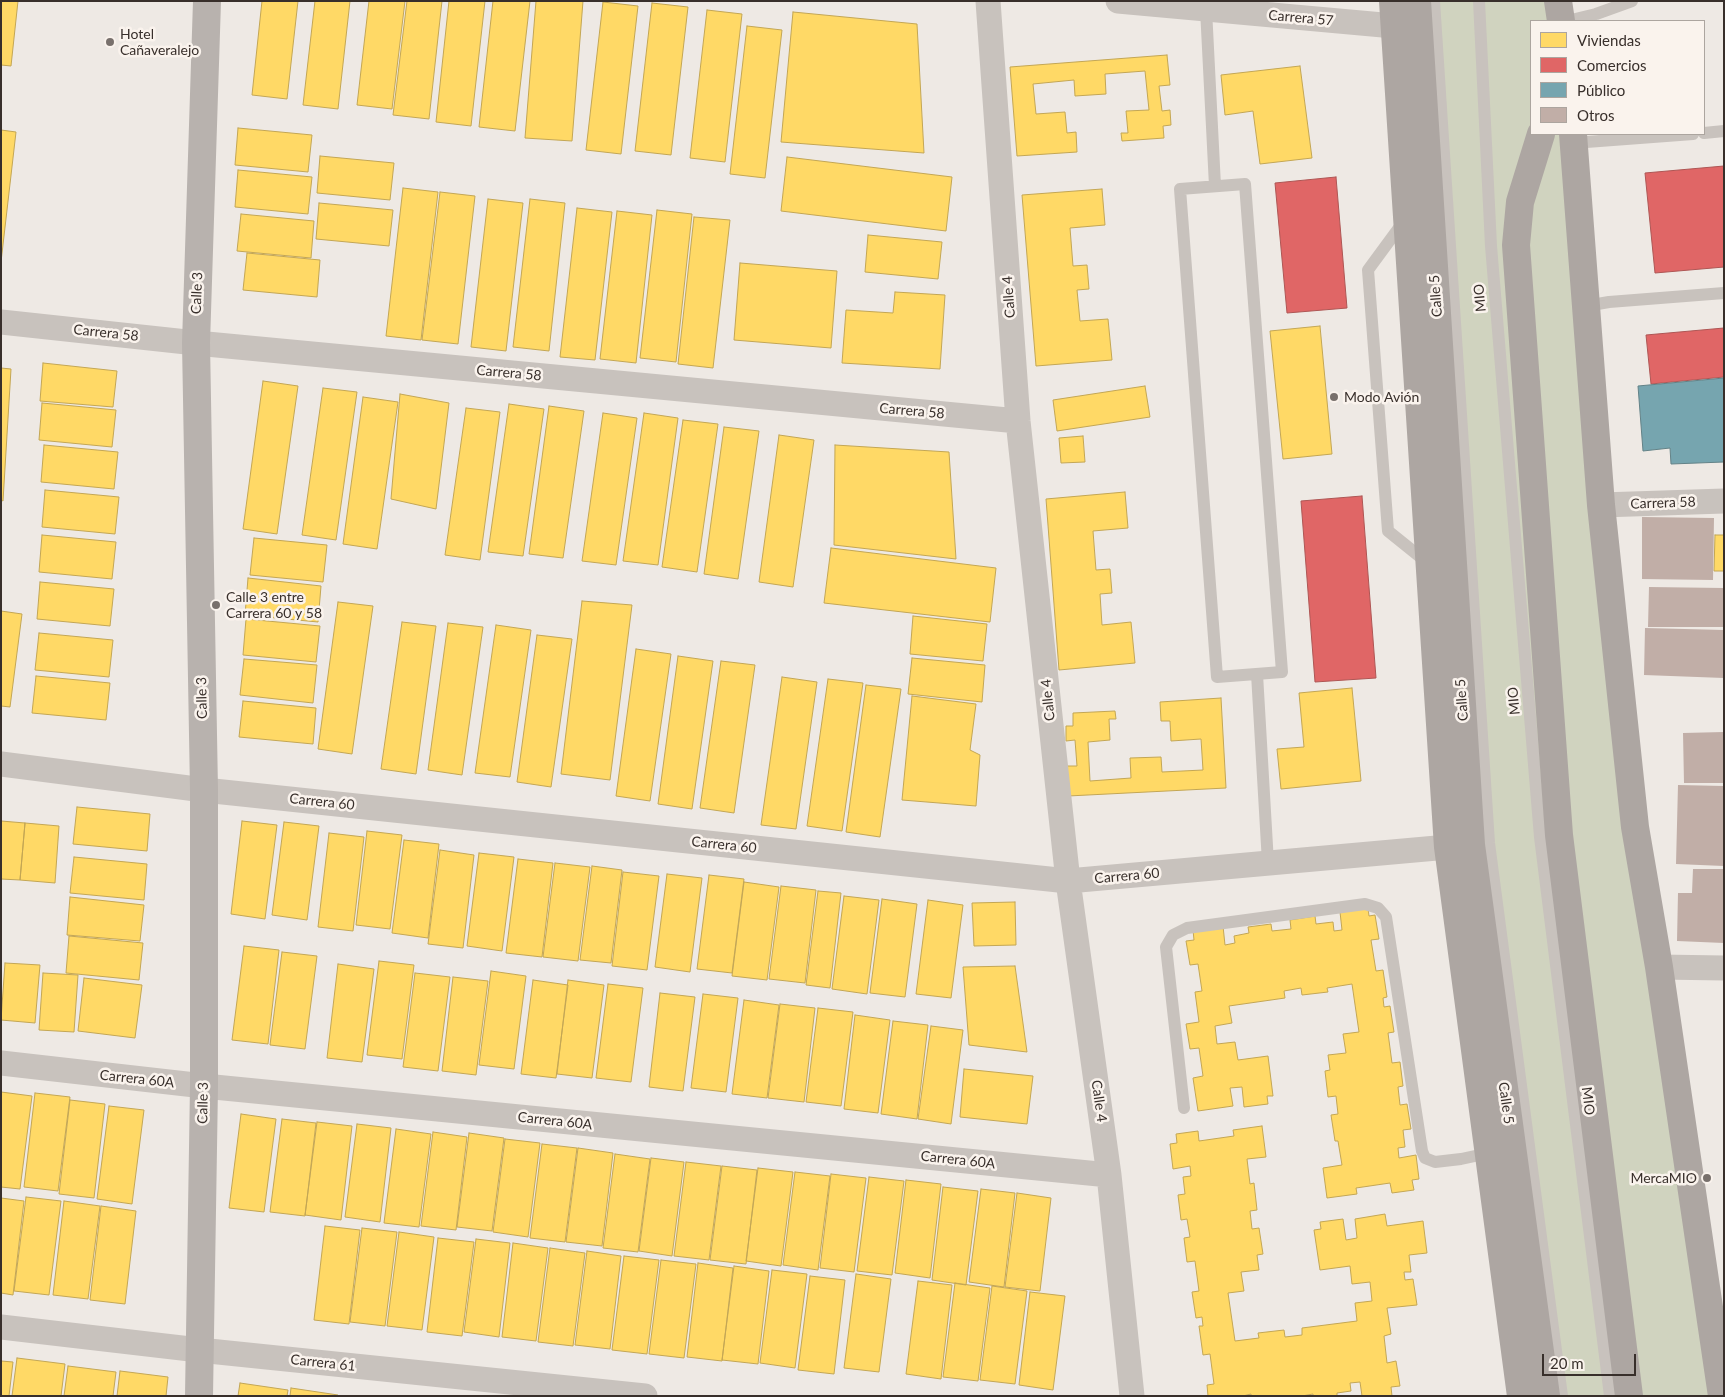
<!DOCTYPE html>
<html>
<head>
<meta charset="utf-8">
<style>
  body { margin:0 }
  #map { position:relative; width:1725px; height:1397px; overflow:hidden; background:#eee9e4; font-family:Lato,sans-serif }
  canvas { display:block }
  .frame { position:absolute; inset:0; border:2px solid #382f2b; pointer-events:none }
  .legend { position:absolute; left:1530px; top:20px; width:175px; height:115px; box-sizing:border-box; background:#faf3ed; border:1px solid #aca59f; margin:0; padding:6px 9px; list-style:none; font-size:15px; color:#382f2b }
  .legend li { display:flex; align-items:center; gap:10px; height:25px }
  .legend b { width:25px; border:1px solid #aca59f }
  .scale { position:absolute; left:1542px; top:1354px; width:94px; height:22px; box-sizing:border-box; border:2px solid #382f2b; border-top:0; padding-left:6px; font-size:15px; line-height:18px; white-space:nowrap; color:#382f2b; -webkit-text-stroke:4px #faf3ed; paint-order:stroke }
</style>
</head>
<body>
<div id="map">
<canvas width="1725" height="1397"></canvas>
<div class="frame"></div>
<ul class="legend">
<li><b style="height:14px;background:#ffd966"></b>Viviendas</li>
<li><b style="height:14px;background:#e06666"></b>Comercios</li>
<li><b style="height:14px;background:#76a5af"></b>Público</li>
<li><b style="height:14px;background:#c1aea7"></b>Otros</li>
</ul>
<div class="scale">20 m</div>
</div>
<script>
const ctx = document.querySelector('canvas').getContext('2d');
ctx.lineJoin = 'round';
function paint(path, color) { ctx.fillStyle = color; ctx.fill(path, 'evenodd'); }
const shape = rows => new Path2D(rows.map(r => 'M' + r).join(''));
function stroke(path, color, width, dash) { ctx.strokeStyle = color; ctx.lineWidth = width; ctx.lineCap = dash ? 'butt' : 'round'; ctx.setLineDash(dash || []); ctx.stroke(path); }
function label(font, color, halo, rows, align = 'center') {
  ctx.font = font + ' Lato,sans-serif'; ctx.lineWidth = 5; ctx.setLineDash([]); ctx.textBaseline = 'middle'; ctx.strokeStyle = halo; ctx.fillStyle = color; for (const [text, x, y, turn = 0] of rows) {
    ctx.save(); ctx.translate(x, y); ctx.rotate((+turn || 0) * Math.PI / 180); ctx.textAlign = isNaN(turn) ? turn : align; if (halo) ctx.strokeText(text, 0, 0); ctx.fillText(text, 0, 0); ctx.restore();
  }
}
paint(shape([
  [1434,1,1558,1,1561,21,1531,21,1531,134,1573,134,1601,505,1722,1396,1562,1396,1489,843]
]), '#d0d3bf');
const homes = shape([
  [1,1,18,1,11,66,1,65,1,1],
  [262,1,298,1,287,99,252,95,262,1],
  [315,1,350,1,338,109,303,105,315,1],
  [369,1,405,1,392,109,357,105,369,1],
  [407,1,442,1,429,119,393,115,407,1],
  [449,1,485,1,471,126,436,122,449,1],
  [493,1,530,1,515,131,479,127,493,1],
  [536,1,583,1,572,141,525,138,536,1],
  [603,2,638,6,621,154,586,150,603,2],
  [652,3,688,7,671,155,635,151,652,3],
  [707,10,742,14,725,162,690,158,707,10],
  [793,12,917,24,924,153,781,142,793,12],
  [747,26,782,30,765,178,730,174,747,26],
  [1167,55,1170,85,1159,86,1162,111,1170,110,1171,125,1163,126,1164,138,1122,141,1121,133,1128,133,1126,111,1149,110,1145,71,1105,74,1106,94,1075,96,1074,80,1033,84,1036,114,1065,112,1067,133,1076,132,1077,152,1017,156,1010,67,1167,55],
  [1300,66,1312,158,1260,164,1253,111,1225,115,1221,75,1300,66],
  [238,128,312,135,308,172,235,165,238,128],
  [1,130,16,132,1,262,1,130],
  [320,156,394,163,390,200,317,193,320,156],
  [787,157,952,177,946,231,781,211,787,157],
  [238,170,312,177,308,214,235,207,238,170],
  [403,188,438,192,421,340,386,336,403,188],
  [1102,189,1105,225,1070,228,1073,266,1087,265,1089,289,1077,290,1080,321,1108,319,1112,360,1036,366,1022,195,1102,189],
  [440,192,475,196,458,344,422,340,440,192],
  [488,199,523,203,506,351,471,347,488,199],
  [530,199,565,203,549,351,513,347,530,199],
  [319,203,393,210,389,246,316,239,319,203],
  [577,208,612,212,595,360,560,357,577,208],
  [657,210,692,214,676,362,640,358,657,210],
  [617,211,652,215,636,363,600,359,617,211],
  [241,214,314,221,311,258,237,251,241,214],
  [694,217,730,220,713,368,678,364,694,217],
  [868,235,942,242,938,279,865,272,868,235],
  [247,253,320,260,317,297,243,290,247,253],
  [740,263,837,271,831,348,734,340,740,263],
  [895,292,945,295,940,369,842,363,846,310,893,313,895,292],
  [1320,326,1332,454,1283,459,1270,331,1320,326],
  [43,363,117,371,113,407,40,401,43,363],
  [1,368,11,369,3,501,1,500,1,368],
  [263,381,298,386,277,534,243,529,263,381],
  [1145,386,1150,417,1057,431,1053,400,1145,386],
  [323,388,357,392,336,540,302,535,323,388],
  [400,394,449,403,436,509,391,499,400,394],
  [363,397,398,402,377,549,343,544,363,397],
  [42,403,116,410,112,447,39,440,42,403],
  [509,404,544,409,523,556,488,552,509,404],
  [549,406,584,411,563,558,529,554,549,406],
  [466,408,500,412,480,560,445,555,466,408],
  [603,413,637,418,616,565,582,561,603,413],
  [644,413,678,418,658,565,623,561,644,413],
  [683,420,718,424,697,572,662,567,683,420],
  [724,427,759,431,738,579,704,574,724,427],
  [779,435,814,440,793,587,759,582,779,435],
  [1083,436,1085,462,1061,463,1059,438,1083,436],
  [44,445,118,452,114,489,41,482,44,445],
  [835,445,949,452,956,559,834,545,835,445],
  [45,490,119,497,115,534,42,527,45,490],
  [1125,492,1128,528,1093,531,1096,570,1110,569,1112,593,1100,594,1102,625,1131,622,1135,663,1059,670,1046,499,1125,492],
  [42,535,116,542,112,579,39,572,42,535],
  [1715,535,1724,535,1724,571,1714,571,1715,535],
  [254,538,327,545,323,582,250,575,254,538],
  [831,548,996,568,990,622,824,603,831,548],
  [248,578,321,586,318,622,245,615,248,578],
  [40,582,114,589,110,626,37,619,40,582],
  [582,601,632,605,610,780,561,774,582,601],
  [338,602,373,606,352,754,318,749,338,602],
  [1,611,22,614,10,707,1,706,1,611],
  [913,616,987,624,983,661,910,654,913,616],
  [246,619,320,626,316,662,243,655,246,619],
  [402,622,436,626,416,774,381,769,402,622],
  [448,623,483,627,462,775,428,770,448,623],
  [496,625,531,630,510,777,475,773,496,625],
  [39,633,113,640,109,677,35,670,39,633],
  [537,635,572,639,551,787,517,782,537,635],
  [636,649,671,654,650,801,616,796,636,649],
  [678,656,713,661,692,809,658,804,678,656],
  [912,658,985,665,982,702,908,694,912,658],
  [244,659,317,665,313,703,240,695,244,659],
  [721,661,755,665,734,813,700,808,721,661],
  [36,676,110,683,106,720,32,713,36,676],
  [782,677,817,682,796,829,761,825,782,677],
  [828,679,863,683,842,831,807,826,828,679],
  [866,685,901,689,880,837,846,832,866,685],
  [1352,688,1361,781,1281,789,1277,749,1304,747,1299,693,1352,688],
  [912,696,976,704,970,750,980,755,976,806,902,800,912,696],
  [1221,698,1226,788,1068,796,1066,766,1077,766,1075,740,1066,741,1066,726,1073,726,1073,713,1115,711,1116,719,1109,719,1110,740,1088,742,1090,781,1131,778,1130,758,1161,757,1162,772,1203,770,1201,739,1171,741,1170,721,1161,721,1160,702,1221,698],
  [243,701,316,708,313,744,239,737,243,701],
  [77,807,150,814,147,851,73,844,77,807],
  [1,821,25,823,20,880,1,879,1,821],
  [242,821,277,825,265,919,231,914,242,821],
  [284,822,319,826,307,920,272,915,284,822],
  [25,823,59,826,55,883,20,880,25,823],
  [367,831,402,835,390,929,356,925,367,831],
  [329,833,364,837,353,931,318,927,329,833],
  [404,840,439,844,428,938,392,933,404,840],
  [440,850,474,855,463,948,428,944,440,850],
  [479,853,514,857,502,951,467,946,479,853],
  [74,857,147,864,144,900,70,893,74,857],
  [518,859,553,863,542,957,506,953,518,859],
  [555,863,590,867,578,961,543,957,555,863],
  [592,866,622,870,611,963,580,960,592,866],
  [623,872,659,876,647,970,612,966,623,872],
  [667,874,702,878,690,972,655,967,667,874],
  [709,875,744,879,732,973,697,969,709,875],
  [744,882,779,887,767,980,732,976,744,882],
  [781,886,816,890,805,983,769,979,781,886],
  [818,891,841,893,830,988,806,985,818,891],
  [844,896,879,900,867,994,832,989,844,896],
  [70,897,144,905,140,941,67,935,70,897],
  [882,899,917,904,905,997,870,993,882,899],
  [928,900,963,905,951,998,916,994,928,900],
  [1015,902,1016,945,974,946,972,903,1015,902],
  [1368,908,1369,916,1375,915,1379,939,1371,940,1376,971,1383,970,1387,997,1383,998,1384,1007,1390,1006,1394,1032,1388,1033,1392,1063,1400,1062,1403,1086,1398,1087,1400,1105,1407,1104,1411,1129,1403,1130,1405,1147,1398,1148,1399,1158,1416,1155,1419,1179,1412,1180,1414,1190,1392,1193,1390,1183,1356,1188,1357,1194,1327,1198,1323,1168,1342,1165,1338,1141,1335,1141,1331,1115,1338,1114,1336,1096,1328,1097,1325,1071,1330,1070,1328,1055,1346,1053,1343,1034,1359,1032,1352,984,1327,988,1328,992,1302,995,1301,988,1284,991,1285,998,1229,1006,1232,1023,1215,1026,1217,1044,1235,1042,1238,1060,1268,1056,1273,1096,1267,1096,1268,1104,1244,1107,1242,1087,1230,1088,1233,1106,1198,1111,1193,1078,1203,1076,1199,1048,1190,1049,1186,1024,1199,1022,1195,992,1202,991,1198,964,1190,965,1186,941,1194,940,1193,930,1223,926,1225,945,1235,943,1234,936,1249,933,1248,927,1271,924,1272,931,1291,929,1290,920,1315,916,1316,924,1333,922,1334,931,1342,930,1340,912,1368,908],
  [69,936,143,943,139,980,66,973,69,936],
  [244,946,279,950,268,1044,232,1040,244,946],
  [282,952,317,956,305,1049,270,1045,282,952],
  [379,961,414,965,402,1059,367,1055,379,961],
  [5,963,40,965,35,1023,1,1020,5,963],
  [338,964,374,969,362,1062,327,1058,338,964],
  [1015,966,1027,1052,969,1045,963,967,1015,966],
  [491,971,526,976,514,1069,479,1065,491,971],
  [43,973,78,975,74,1032,39,1030,43,973],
  [415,973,450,977,438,1071,403,1067,415,973],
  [453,977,488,981,476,1075,442,1071,453,977],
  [84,978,142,985,135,1038,78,1031,84,978],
  [533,980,568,985,556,1078,521,1074,533,980],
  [568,980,604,985,592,1078,557,1074,568,980],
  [608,984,643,988,631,1082,596,1078,608,984],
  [660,993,695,997,683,1091,649,1087,660,993],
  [703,994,738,998,726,1092,691,1088,703,994],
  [744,1000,779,1005,767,1098,732,1094,744,1000],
  [780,1004,815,1008,804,1102,768,1098,780,1004],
  [818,1008,853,1012,841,1106,806,1102,818,1008],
  [855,1015,890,1020,878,1113,844,1109,855,1015],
  [893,1021,928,1025,917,1119,881,1114,893,1021],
  [931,1026,963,1030,951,1124,918,1119,931,1026],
  [964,1069,1033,1076,1027,1124,960,1117,964,1069],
  [1,1092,32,1096,20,1189,1,1187,1,1092],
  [35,1093,70,1097,58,1191,24,1187,35,1093],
  [70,1100,105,1104,94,1198,59,1194,70,1100],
  [109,1106,144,1110,132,1204,97,1199,109,1106],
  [241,1114,276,1119,264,1212,229,1208,241,1114],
  [282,1119,316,1123,305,1216,270,1212,282,1119],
  [317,1122,352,1126,341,1220,305,1215,317,1122],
  [357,1124,391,1128,380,1222,345,1217,357,1124],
  [1262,1126,1266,1157,1247,1159,1250,1184,1254,1183,1257,1210,1250,1211,1252,1229,1259,1228,1263,1254,1257,1255,1259,1270,1241,1272,1244,1291,1228,1293,1235,1341,1259,1338,1258,1333,1284,1330,1285,1337,1302,1335,1302,1328,1357,1321,1355,1303,1372,1301,1370,1282,1352,1284,1350,1266,1320,1270,1314,1230,1321,1229,1320,1222,1343,1219,1346,1240,1357,1238,1355,1219,1385,1214,1387,1226,1423,1221,1427,1253,1409,1255,1411,1272,1404,1272,1405,1280,1413,1279,1417,1305,1387,1308,1391,1334,1384,1336,1387,1363,1396,1361,1400,1386,1391,1387,1392,1396,1362,1396,1360,1382,1350,1383,1351,1391,1337,1393,1337,1396,1313,1396,1313,1394,1302,1396,1251,1396,1251,1394,1243,1396,1208,1396,1207,1385,1214,1384,1210,1354,1203,1355,1199,1326,1203,1326,1202,1317,1196,1318,1192,1292,1199,1291,1195,1261,1187,1262,1184,1238,1190,1237,1187,1219,1181,1220,1178,1195,1185,1194,1183,1177,1191,1176,1190,1166,1173,1169,1170,1144,1177,1143,1176,1134,1198,1131,1199,1141,1234,1136,1233,1130,1262,1126],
  [396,1129,431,1134,419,1227,384,1223,396,1129],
  [433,1132,467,1137,456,1230,421,1226,433,1132],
  [469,1133,504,1138,492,1231,457,1227,469,1133],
  [505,1139,540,1143,528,1237,493,1232,505,1139],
  [542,1144,577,1148,565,1242,530,1238,542,1144],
  [578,1148,613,1153,602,1246,566,1242,578,1148],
  [615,1154,650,1159,638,1252,603,1248,615,1154],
  [651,1158,684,1162,672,1256,639,1251,651,1158],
  [686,1162,721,1166,709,1260,674,1256,686,1162],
  [722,1166,757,1170,746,1264,710,1260,722,1166],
  [758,1168,793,1172,781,1266,746,1261,758,1168],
  [795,1172,830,1176,818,1270,783,1265,795,1172],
  [831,1174,866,1178,854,1272,820,1268,831,1174],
  [869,1177,904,1181,892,1275,857,1271,869,1177],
  [906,1180,941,1184,930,1278,895,1273,906,1180],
  [943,1187,978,1191,966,1285,932,1280,943,1187],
  [981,1189,1015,1193,1004,1287,969,1282,981,1189],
  [1017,1193,1051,1198,1040,1291,1005,1287,1017,1193],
  [26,1197,61,1201,49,1295,14,1291,26,1197],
  [1,1198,24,1201,13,1295,1,1293,1,1198],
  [64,1201,100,1206,88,1299,53,1295,64,1201],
  [101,1206,136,1211,125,1304,90,1300,101,1206],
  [325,1226,360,1230,349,1324,314,1320,325,1226],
  [362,1228,397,1232,385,1326,350,1322,362,1228],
  [399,1232,434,1237,422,1330,387,1326,399,1232],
  [438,1238,474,1242,462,1336,427,1332,438,1238],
  [476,1239,510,1243,499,1337,464,1332,476,1239],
  [513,1243,548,1248,536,1341,502,1337,513,1243],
  [550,1248,585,1253,573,1346,538,1342,550,1248],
  [587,1251,621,1256,610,1349,575,1345,587,1251],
  [624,1256,659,1260,647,1354,612,1350,624,1256],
  [661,1260,696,1264,684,1358,649,1354,661,1260],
  [698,1263,733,1268,722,1361,687,1357,698,1263],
  [734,1266,769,1271,758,1364,722,1360,734,1266],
  [772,1270,807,1274,795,1368,760,1363,772,1270],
  [856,1274,891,1279,879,1372,844,1368,856,1274],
  [810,1276,845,1280,834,1374,798,1370,810,1276],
  [918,1281,952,1285,941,1379,906,1374,918,1281],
  [955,1283,990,1288,978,1381,943,1377,955,1283],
  [992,1286,1027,1291,1015,1384,980,1380,992,1286],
  [1030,1292,1065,1296,1053,1390,1019,1385,1030,1292],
  [17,1358,65,1364,61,1396,12,1396,17,1358],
  [1,1361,13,1362,9,1396,1,1396,1,1361],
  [68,1366,116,1372,113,1396,64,1396,68,1366],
  [120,1371,168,1377,166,1396,117,1396,120,1371],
  [240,1383,288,1390,287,1396,238,1396,240,1383],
  [291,1388,338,1395,338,1396,290,1396,291,1388]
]);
paint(homes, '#ffd966');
stroke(homes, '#c3a654', 1);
const shops = shape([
  [1724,166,1724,267,1655,273,1645,173,1724,166],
  [1336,177,1347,308,1287,313,1275,183,1336,177],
  [1724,328,1724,377,1651,384,1646,335,1724,328],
  [1362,496,1376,678,1315,682,1301,501,1362,496]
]);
paint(shops, '#e06666');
stroke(shops, '#ae5654', 1);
const public = shape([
  [1724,378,1724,462,1671,464,1670,448,1643,451,1638,386,1724,378]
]);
paint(public, '#76a5af');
stroke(public, '#638287', 1);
paint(shape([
  [1642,517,1714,518,1713,580,1642,579],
  [1649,587,1724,588,1724,627,1648,627],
  [1645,628,1724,630,1724,678,1644,675],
  [1724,732,1724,783,1684,783,1683,733],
  [1678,785,1724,786,1724,866,1676,864],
  [1693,869,1724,869,1724,943,1677,941,1678,893,1692,893]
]), '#c1aea7');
stroke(shape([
  [1434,1,1489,843,1562,1396],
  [1479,1,1491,246,1540,837,1610,1396],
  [1206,9,1215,186],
  [1567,21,1596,14,1632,1],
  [1704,133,1724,131],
  [1573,143,1693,134],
  [1245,184,1282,672,1217,677,1180,189,1245,184],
  [1404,221,1368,270,1388,531,1429,564],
  [1586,306,1609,302,1724,293],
  [1257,674,1268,863],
  [1184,1108,1166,947,1173,935,1187,928,1365,904,1378,908,1386,917,1422,1151,1425,1158,1435,1162,1461,1159,1489,1153]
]), '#c8c2bd', 12);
stroke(shape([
  [988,1,1018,421,1068,881,1109,1175,1132,1396],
  [1118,1,1394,26],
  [1,322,196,343,1018,421],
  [1601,505,1724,501],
  [1,764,204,790,1068,881,1448,847],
  [1659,967,1724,968],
  [1,1063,204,1086,1109,1175],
  [1,1327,199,1350,645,1396]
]), '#c8c2bd', 25);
stroke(shape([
  [199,1396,204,1086,204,790,196,343,207,1]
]), '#b8b2ae', 28);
stroke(shape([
  [1393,1,1448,847,1521,1396],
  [1417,1,1471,845,1546,1396],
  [1558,1,1561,21],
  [1541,134,1520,202,1516,245,1559,835,1629,1396],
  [1573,134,1601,505,1635,827,1659,967,1722,1396]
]), '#ada6a2', 28);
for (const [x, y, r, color] of [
  [110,42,5,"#78706c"],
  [1334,397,5,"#78706c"],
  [216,605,5,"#78706c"],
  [1707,1178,5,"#78706c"]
]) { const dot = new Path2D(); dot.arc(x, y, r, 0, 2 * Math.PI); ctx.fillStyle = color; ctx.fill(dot); stroke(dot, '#faf3ed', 2); }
label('14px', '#382f2b', '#faf3ed', [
  ["Carrera 57",1301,18,5],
  ["Calle 3",197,293,-88],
  ["Calle 5",1436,296,-94],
  ["Calle 4",1009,297,-94],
  ["MIO",1480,298,-95],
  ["Carrera 58",106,333,6],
  ["Carrera 58",509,373,5],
  ["Carrera 58",912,411,5],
  ["Carrera 58",1663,503,-2],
  ["Calle 3",202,698,-91],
  ["Calle 4",1048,700,-96],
  ["Calle 5",1462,700,-94],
  ["MIO",1514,701,-95],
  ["Carrera 60",322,802,6],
  ["Carrera 60",724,845,6],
  ["Carrera 60",1127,876,-5],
  ["Carrera 60A",137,1079,6],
  ["Calle 4",1099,1101,82],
  ["MIO",1588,1101,83],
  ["Calle 3",203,1103,-89],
  ["Calle 5",1506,1103,82],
  ["Carrera 60A",555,1121,6],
  ["Carrera 60A",958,1160,6],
  ["Carrera 61",323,1363,6]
]);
label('14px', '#382f2b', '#faf3ed', [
  ["Hotel",120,34],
  ["Cañaveralejo",120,50],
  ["Modo Avión",1344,397],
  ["Calle 3 entre",226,597],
  ["Carrera 60 y 58",226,613],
  ["MercaMIO",1697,1178,"right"]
], 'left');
</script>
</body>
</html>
